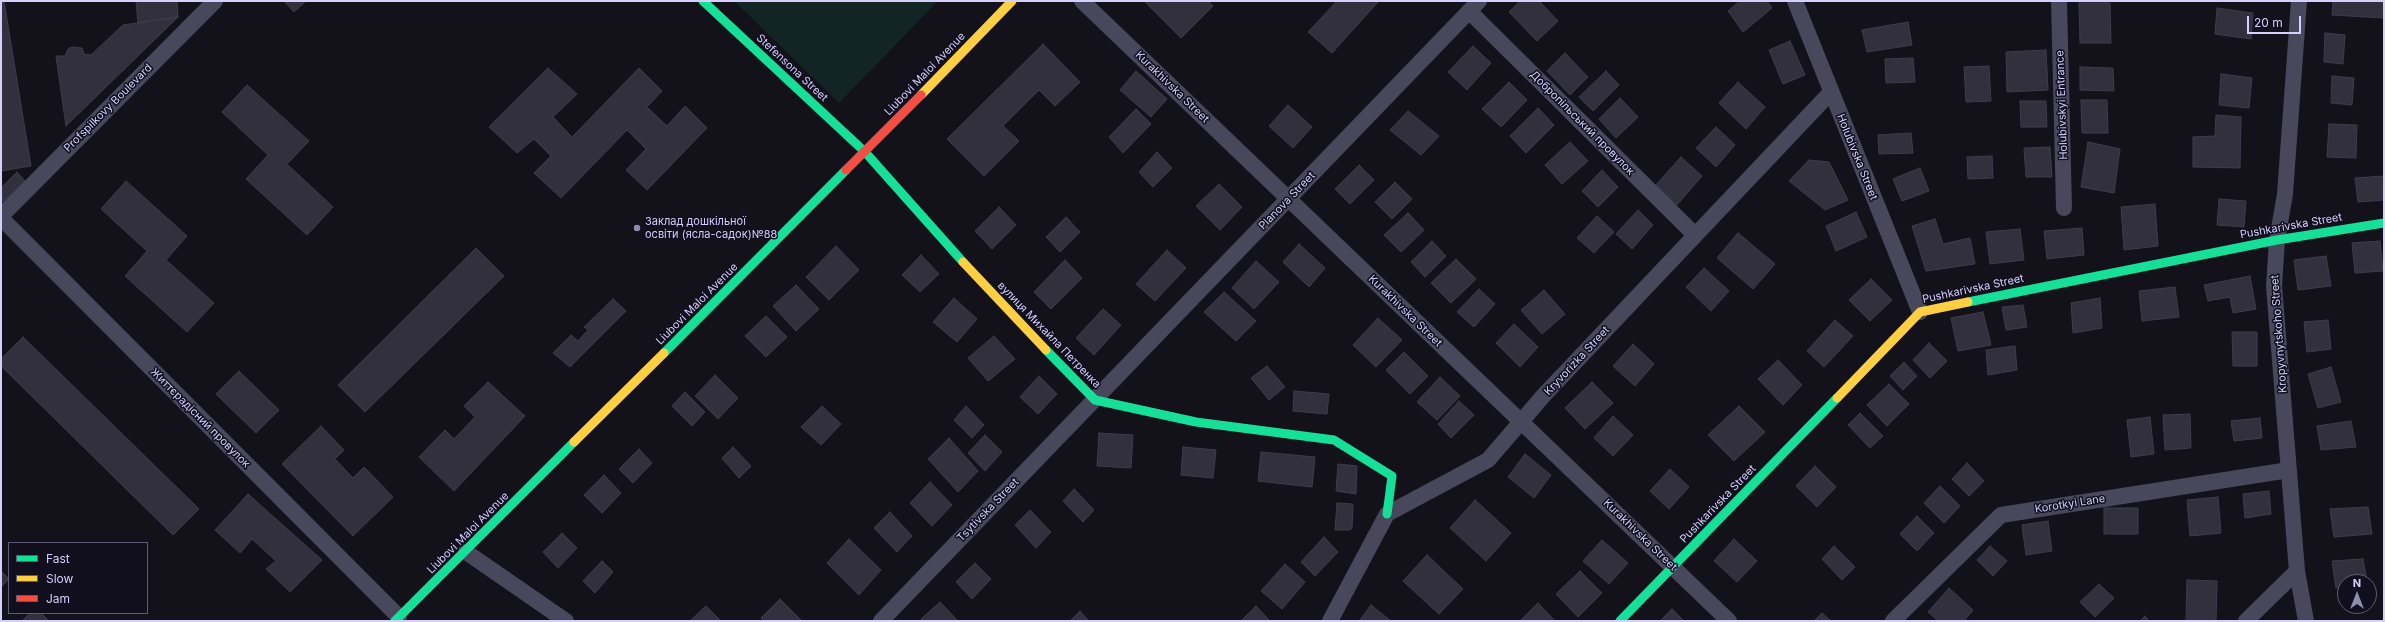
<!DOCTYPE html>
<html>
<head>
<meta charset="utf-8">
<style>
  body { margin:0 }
  #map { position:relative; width:2385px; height:622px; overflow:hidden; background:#13121a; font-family:Inter,sans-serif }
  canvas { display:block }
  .frame { position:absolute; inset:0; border:2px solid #d4cffb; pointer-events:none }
  .legend { position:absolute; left:8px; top:542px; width:140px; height:72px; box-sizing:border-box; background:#110e1e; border:1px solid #5f5b76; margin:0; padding:5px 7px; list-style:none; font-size:12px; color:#d4cffb }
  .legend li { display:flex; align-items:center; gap:8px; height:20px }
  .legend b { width:20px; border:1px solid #5f5b76 }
  .north { position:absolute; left:2337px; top:574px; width:40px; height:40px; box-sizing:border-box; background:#110e1e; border:1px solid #5f5b76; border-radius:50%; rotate:0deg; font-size:11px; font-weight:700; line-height:16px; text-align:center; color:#d4cffb }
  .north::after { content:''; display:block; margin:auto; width:14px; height:18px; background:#908dac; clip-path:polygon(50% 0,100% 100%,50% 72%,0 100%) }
  .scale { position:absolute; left:2247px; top:16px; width:54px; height:18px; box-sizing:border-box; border:2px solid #d4cffb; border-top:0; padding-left:5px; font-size:12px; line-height:14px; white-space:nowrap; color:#d4cffb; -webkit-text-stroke:3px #110e1e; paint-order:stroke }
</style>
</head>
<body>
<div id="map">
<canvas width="2385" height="622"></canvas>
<div class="frame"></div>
<ul class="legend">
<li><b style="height:5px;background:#16e098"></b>Fast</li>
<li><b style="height:5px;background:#ffcf43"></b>Slow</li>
<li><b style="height:5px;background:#f24e42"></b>Jam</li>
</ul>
<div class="north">N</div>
<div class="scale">20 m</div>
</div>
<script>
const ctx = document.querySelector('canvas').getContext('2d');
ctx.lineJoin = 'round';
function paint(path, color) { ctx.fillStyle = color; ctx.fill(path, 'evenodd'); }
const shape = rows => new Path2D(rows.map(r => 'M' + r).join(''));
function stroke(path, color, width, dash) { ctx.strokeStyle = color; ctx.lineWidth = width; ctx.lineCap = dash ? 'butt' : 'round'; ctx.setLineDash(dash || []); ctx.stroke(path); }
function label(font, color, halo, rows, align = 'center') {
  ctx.font = font + ' Inter,sans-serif'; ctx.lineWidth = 3; ctx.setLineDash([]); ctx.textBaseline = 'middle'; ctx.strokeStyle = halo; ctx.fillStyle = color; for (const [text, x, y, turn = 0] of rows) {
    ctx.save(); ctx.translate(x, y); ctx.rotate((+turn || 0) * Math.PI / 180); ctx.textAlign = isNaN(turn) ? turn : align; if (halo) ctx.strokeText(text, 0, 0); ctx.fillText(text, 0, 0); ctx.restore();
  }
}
paint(shape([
  [734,1,938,1,839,103]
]), '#122424');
const building = shape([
  [1,1,4,1,31,166,1,171,1,1],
  [136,1,177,1,178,17,138,23,136,1],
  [284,1,303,1,305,2,294,12,284,1],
  [1144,1,1208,1,1213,6,1181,38,1144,1],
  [1337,1,1379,1,1332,53,1308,32,1337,1],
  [1520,1,1539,1,1558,21,1537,41,1509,12,1520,1],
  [1740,1,1767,1,1772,8,1743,32,1728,11,1740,1],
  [2333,1,2384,1,2384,18,2332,15,2333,1],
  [2079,3,2110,3,2111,43,2080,43,2079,3],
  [2217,8,2253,13,2251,39,2215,34,2217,8],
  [178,17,66,126,56,56,65,56,68,49,72,47,82,48,84,54,91,55,123,25,178,17],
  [1908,22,1912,45,1867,52,1862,30,1908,22],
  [2325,33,2345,35,2343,64,2324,62,2325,33],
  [1790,41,1805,75,1783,84,1769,50,1790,41],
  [1043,44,1080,82,1055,106,1039,90,1003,126,1019,141,984,176,947,139,1043,44],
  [1473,46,1491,63,1467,90,1448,72,1473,46],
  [2046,50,2048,90,2007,92,2006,52,2046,50],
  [1565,53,1588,77,1570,95,1547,71,1565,53],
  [1913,58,1915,82,1886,83,1885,59,1913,58],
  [1989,66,1991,101,1966,102,1964,67,1989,66],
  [2080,67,2113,68,2114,91,2080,90,2080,67],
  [548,68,577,94,553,117,572,137,639,68,662,91,647,107,667,126,685,106,707,128,647,190,626,170,646,149,627,130,561,198,534,173,551,156,534,139,517,153,489,127,548,68],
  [1136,71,1167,99,1151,117,1120,90,1136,71],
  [1606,71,1619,85,1593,111,1579,97,1606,71],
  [2221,74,2252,78,2249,108,2219,105,2221,74],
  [2332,76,2354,78,2352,105,2331,103,2332,76],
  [1509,82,1527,100,1501,127,1482,109,1509,82],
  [1738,82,1765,107,1746,129,1719,103,1738,82],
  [247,85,309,141,287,164,333,207,307,235,246,179,268,155,222,112,247,85],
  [1620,98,1638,117,1616,138,1599,119,1620,98],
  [2081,100,2107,100,2108,133,2082,133,2081,100],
  [2020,101,2046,101,2047,127,2021,127,2020,101],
  [1288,105,1312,127,1293,148,1269,126,1288,105],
  [1538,108,1554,125,1526,153,1510,136,1538,108],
  [1136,109,1151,124,1123,153,1109,137,1136,109],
  [1408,111,1439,136,1421,155,1390,130,1408,111],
  [2216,115,2241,117,2240,168,2193,167,2193,137,2215,136,2216,115],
  [2329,124,2357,125,2356,158,2327,157,2329,124],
  [1716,127,1735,145,1716,167,1696,148,1716,127],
  [1911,133,1913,153,1879,154,1878,135,1911,133],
  [1570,142,1588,161,1562,184,1545,165,1570,142],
  [2088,142,2120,149,2114,193,2081,187,2088,142],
  [2050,147,2052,177,2026,177,2024,148,2050,147],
  [1157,152,1172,168,1153,187,1139,172,1157,152],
  [1992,156,1993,178,1968,179,1967,157,1992,156],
  [1681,157,1702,176,1677,205,1655,186,1681,157],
  [1809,160,1829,162,1848,200,1825,210,1789,181,1809,160],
  [1359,165,1374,180,1350,204,1335,189,1359,165],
  [1920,168,1929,191,1902,201,1893,179,1920,168],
  [1602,170,1618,187,1598,207,1582,191,1602,170],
  [17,172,25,181,3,202,1,188,17,172],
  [2384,176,2384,200,2358,202,2355,178,2384,176],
  [126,181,187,236,166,260,214,303,187,332,125,276,147,251,101,209,126,181],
  [1395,182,1412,199,1392,219,1375,202,1395,182],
  [1219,184,1242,207,1220,230,1196,206,1219,184],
  [2219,199,2246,201,2244,227,2217,225,2219,199],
  [2155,204,2158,246,2124,250,2121,207,2155,204],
  [999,207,1016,225,992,249,975,231,999,207],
  [1638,210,1653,225,1632,249,1616,234,1638,210],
  [1856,212,1867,237,1836,251,1826,226,1856,212],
  [1408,213,1424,230,1401,252,1384,235,1408,213],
  [1597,216,1614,232,1594,253,1577,238,1597,216],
  [1066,217,1080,232,1060,252,1046,237,1066,217],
  [1935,219,1943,244,1970,238,1975,264,1926,271,1912,226,1935,219],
  [2082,228,2084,255,2047,259,2044,231,2082,228],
  [2020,229,2024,260,1990,264,1986,232,2020,229],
  [1738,233,1775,264,1753,289,1717,258,1738,233],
  [1432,241,1446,256,1425,277,1411,262,1432,241],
  [2380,241,2383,271,2355,273,2352,243,2380,241],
  [1299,244,1325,268,1309,287,1283,262,1299,244],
  [836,246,859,270,829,300,806,277,836,246],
  [476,248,504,276,365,412,338,385,476,248],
  [1167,250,1186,268,1155,301,1136,284,1167,250],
  [921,255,939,274,920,292,902,275,921,255],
  [2326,256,2331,286,2298,290,2294,260,2326,256],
  [1456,259,1476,279,1451,303,1431,283,1456,259],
  [1065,260,1082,278,1051,309,1034,292,1065,260],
  [1256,261,1279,282,1254,309,1232,288,1256,261],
  [1704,268,1729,291,1711,311,1686,287,1704,268],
  [2250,276,2256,309,2233,313,2230,297,2208,301,2204,285,2250,276],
  [1871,279,1892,300,1870,321,1849,300,1871,279],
  [796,285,819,309,796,331,773,306,796,285],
  [2175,287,2179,317,2142,321,2139,291,2175,287],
  [1479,289,1495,304,1474,327,1457,312,1479,289],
  [1544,290,1565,314,1542,334,1521,310,1544,290],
  [1224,292,1256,321,1236,341,1204,312,1224,292],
  [954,298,977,319,957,342,933,322,954,298],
  [2100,298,2102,328,2073,333,2071,303,2100,298],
  [613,299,626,311,570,367,553,353,571,335,578,341,588,330,584,327,613,299],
  [2023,305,2027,327,2006,330,2002,307,2023,305],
  [1103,309,1121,325,1094,355,1076,338,1103,309],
  [1983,312,1991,345,1958,351,1951,318,1983,312],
  [766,316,787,337,766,357,745,336,766,316],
  [1378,318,1402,340,1376,367,1353,345,1378,318],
  [1835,320,1853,336,1824,367,1807,351,1835,320],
  [2328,320,2331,349,2307,352,2304,322,2328,320],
  [1514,324,1538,347,1520,367,1496,343,1514,324],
  [2232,332,2257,332,2257,366,2233,366,2232,332],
  [994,336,1015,359,988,381,968,358,994,336],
  [23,337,199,509,173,535,1,366,1,359,23,337],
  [1929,343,1947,361,1930,378,1913,360,1929,343],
  [1633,344,1654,364,1635,386,1613,366,1633,344],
  [2015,346,2017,370,1988,375,1986,350,2015,346],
  [1404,352,1428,376,1410,394,1386,370,1404,352],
  [1778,360,1802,385,1783,405,1758,379,1778,360],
  [1904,362,1917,376,1903,390,1890,376,1904,362],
  [1267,366,1285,387,1269,400,1251,378,1267,366],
  [2331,367,2341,402,2318,408,2308,374,2331,367],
  [239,371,279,410,256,433,216,394,239,371],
  [715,375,738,398,718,419,695,396,715,375],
  [1039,376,1057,394,1038,414,1020,397,1039,376],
  [1440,377,1460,396,1437,420,1417,402,1440,377],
  [488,382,525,416,454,491,419,457,445,430,454,439,475,417,464,406,488,382],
  [1592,382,1613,403,1585,429,1565,408,1592,382],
  [1889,384,1909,404,1887,426,1867,405,1889,384],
  [1294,391,1329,394,1327,414,1293,411,1294,391],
  [685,392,705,412,692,426,672,406,685,392],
  [1459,401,1474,415,1451,438,1438,424,1459,401],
  [822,406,841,424,821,445,801,427,822,406],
  [966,406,984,425,972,438,954,420,966,406],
  [1739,406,1765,432,1734,461,1708,435,1739,406],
  [1860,413,1883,436,1870,448,1848,425,1860,413],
  [2190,414,2191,448,2165,450,2163,415,2190,414],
  [1613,416,1633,435,1613,456,1594,438,1613,416],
  [2150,417,2154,454,2131,457,2127,420,2150,417],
  [2260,418,2262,438,2234,441,2231,421,2260,418],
  [2351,421,2356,447,2321,450,2317,426,2351,421],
  [321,426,344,450,335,459,353,478,364,467,393,497,353,536,282,464,321,426],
  [1099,433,1133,435,1131,468,1097,466,1099,433],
  [985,435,1002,452,985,471,968,453,985,435],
  [949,438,978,471,958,492,928,459,949,438],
  [733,447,751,466,739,478,722,458,733,447],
  [1183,447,1216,450,1213,478,1181,475,1183,447],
  [639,449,652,463,633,483,619,469,639,449],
  [1261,452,1315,457,1312,487,1258,481,1261,452],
  [1525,454,1551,475,1534,498,1508,477,1525,454],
  [1967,463,1984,481,1969,496,1952,479,1967,463],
  [1338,464,1357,466,1356,494,1336,491,1338,464],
  [1815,466,1836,487,1817,507,1796,486,1815,466],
  [1670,469,1689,487,1669,509,1650,491,1670,469],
  [604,475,621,493,602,513,584,495,604,475],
  [930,482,952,505,932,526,910,503,930,482],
  [1940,486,1960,506,1944,523,1924,503,1940,486],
  [1074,489,1094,510,1083,522,1063,501,1074,489],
  [2269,491,2271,514,2245,518,2243,494,2269,491],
  [248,494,322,560,290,592,266,569,276,561,252,539,240,553,215,530,248,494],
  [2218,497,2221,533,2190,536,2187,500,2218,497],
  [1475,500,1511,533,1486,561,1450,528,1475,500],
  [1337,503,1353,504,1352,528,1350,530,1335,530,1337,503],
  [2368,507,2372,534,2334,537,2330,509,2368,507],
  [2104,508,2138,508,2138,534,2104,534,2104,508],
  [1030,510,1051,532,1036,548,1015,525,1030,510],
  [890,512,912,536,897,552,874,528,890,512],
  [1917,516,1934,533,1917,551,1900,534,1917,516],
  [2048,521,2052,551,2026,555,2022,525,2048,521],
  [562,533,577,548,558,568,543,552,562,533],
  [1324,537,1338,552,1315,576,1301,562,1324,537],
  [849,539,881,570,859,595,827,563,849,539],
  [1734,539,1757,561,1737,582,1714,561,1734,539],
  [1602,540,1628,563,1609,584,1583,561,1602,540],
  [1834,546,1855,567,1842,580,1822,559,1834,546],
  [1990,546,2007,561,1993,576,1977,560,1990,546],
  [1427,555,1463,589,1439,614,1403,581,1427,555],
  [2363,559,2367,582,2345,582,2345,587,2336,588,2332,561,2363,559],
  [602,561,613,572,595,593,583,581,602,561],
  [975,563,991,579,972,599,956,582,975,563],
  [1285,564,1305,582,1282,609,1261,591,1285,564],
  [1,571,9,579,1,587,1,571],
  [1580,571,1602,593,1578,617,1556,594,1580,571],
  [2187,580,2217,581,2216,621,2186,621,2187,580],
  [2099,584,2114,598,2095,617,2080,602,2099,584],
  [1949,588,1973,610,1964,621,1938,621,1928,612,1949,588],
  [780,599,802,621,764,621,761,618,780,599],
  [940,602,958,621,923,621,921,619,940,602],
  [1538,603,1555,621,1520,621,1538,603],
  [1371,605,1391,621,1359,621,1371,605],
  [706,606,721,621,690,621,706,606],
  [1256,606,1270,621,1241,621,1256,606],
  [1672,609,1684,621,1660,621,1672,609],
  [1080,611,1089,621,1070,621,1080,611],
  [30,613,41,613,49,621,22,621,30,613],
  [1822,613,1831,621,1814,621,1822,613],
  [2145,616,2149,621,2140,621,2145,616]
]);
paint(building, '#31303c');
stroke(building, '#3f3c4d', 1);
stroke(shape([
  [1082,1,1729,621],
  [1795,1,1920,312],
  [2059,1,2064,208],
  [1469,11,1695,235],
  [1,216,215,1],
  [1,218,399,617],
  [466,552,566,621],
  [2297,571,2306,621],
  [881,621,1479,1],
  [1330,621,1387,514,1488,460,1544,395,1831,92],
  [1893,621,2001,515,2289,470],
  [2246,621,2297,571,2274,286,2277,240,2285,194,2299,1]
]), '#48475b', 16);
stroke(shape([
  [703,1,865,152,963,262],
  [1968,302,2277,240,2384,223],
  [1046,350,1095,400,1196,422,1334,440,1392,476,1387,514],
  [664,353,846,170],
  [395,621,574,442],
  [1620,621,1837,398]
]), '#16e098', 9);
stroke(shape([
  [921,95,1012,1],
  [963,262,1046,350],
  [1837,398,1920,312,1968,302],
  [574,442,664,353]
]), '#ffcf43', 9);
stroke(shape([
  [846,170,921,95]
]), '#f24e42', 9);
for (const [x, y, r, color] of [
  [637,228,4,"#908dac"]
]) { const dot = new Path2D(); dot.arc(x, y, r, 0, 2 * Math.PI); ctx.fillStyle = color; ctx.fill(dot); stroke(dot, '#110e1e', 1.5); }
label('11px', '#d4cffb', '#110e1e', [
  ["Stefensona Street",792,68,43],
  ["Liubovi Maloi Avenue",925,74,-46],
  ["Kurakhivska Street",1172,87,44],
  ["Holubivskyi Entrance",2062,105,-92],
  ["Profspilkovy Boulevard",108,108,-45],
  ["Добропільський провулок",1582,123,45],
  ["Holubivska Street",1857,157,68],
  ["Planova Street",1287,201,-46],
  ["Pushkarivska Street",2291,226,-10],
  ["Pushkarivska Street",1973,289,-12],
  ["Liubovi Maloi Avenue",697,304,-45],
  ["Kurakhivska Street",1405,311,44],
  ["Kropyvnytskoho Street",2279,334,-94],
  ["вулиця Михайла Петренка",1049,335,46],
  ["Kryvorizka Street",1577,361,-47],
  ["Життєрадісний провулок",200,418,45],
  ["Pushkarivska Street",1718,504,-46],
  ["Korotkyi Lane",2070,504,-9],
  ["Tsytivska Street",988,510,-46],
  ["Liubovi Maloi Avenue",468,533,-45],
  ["Kurakhivska Street",1640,535,44]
]);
label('11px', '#d4cffb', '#110e1e', [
  ["Заклад дошкільної",645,222],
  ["освіти (ясла-садок)№88",645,235]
], 'left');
</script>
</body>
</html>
